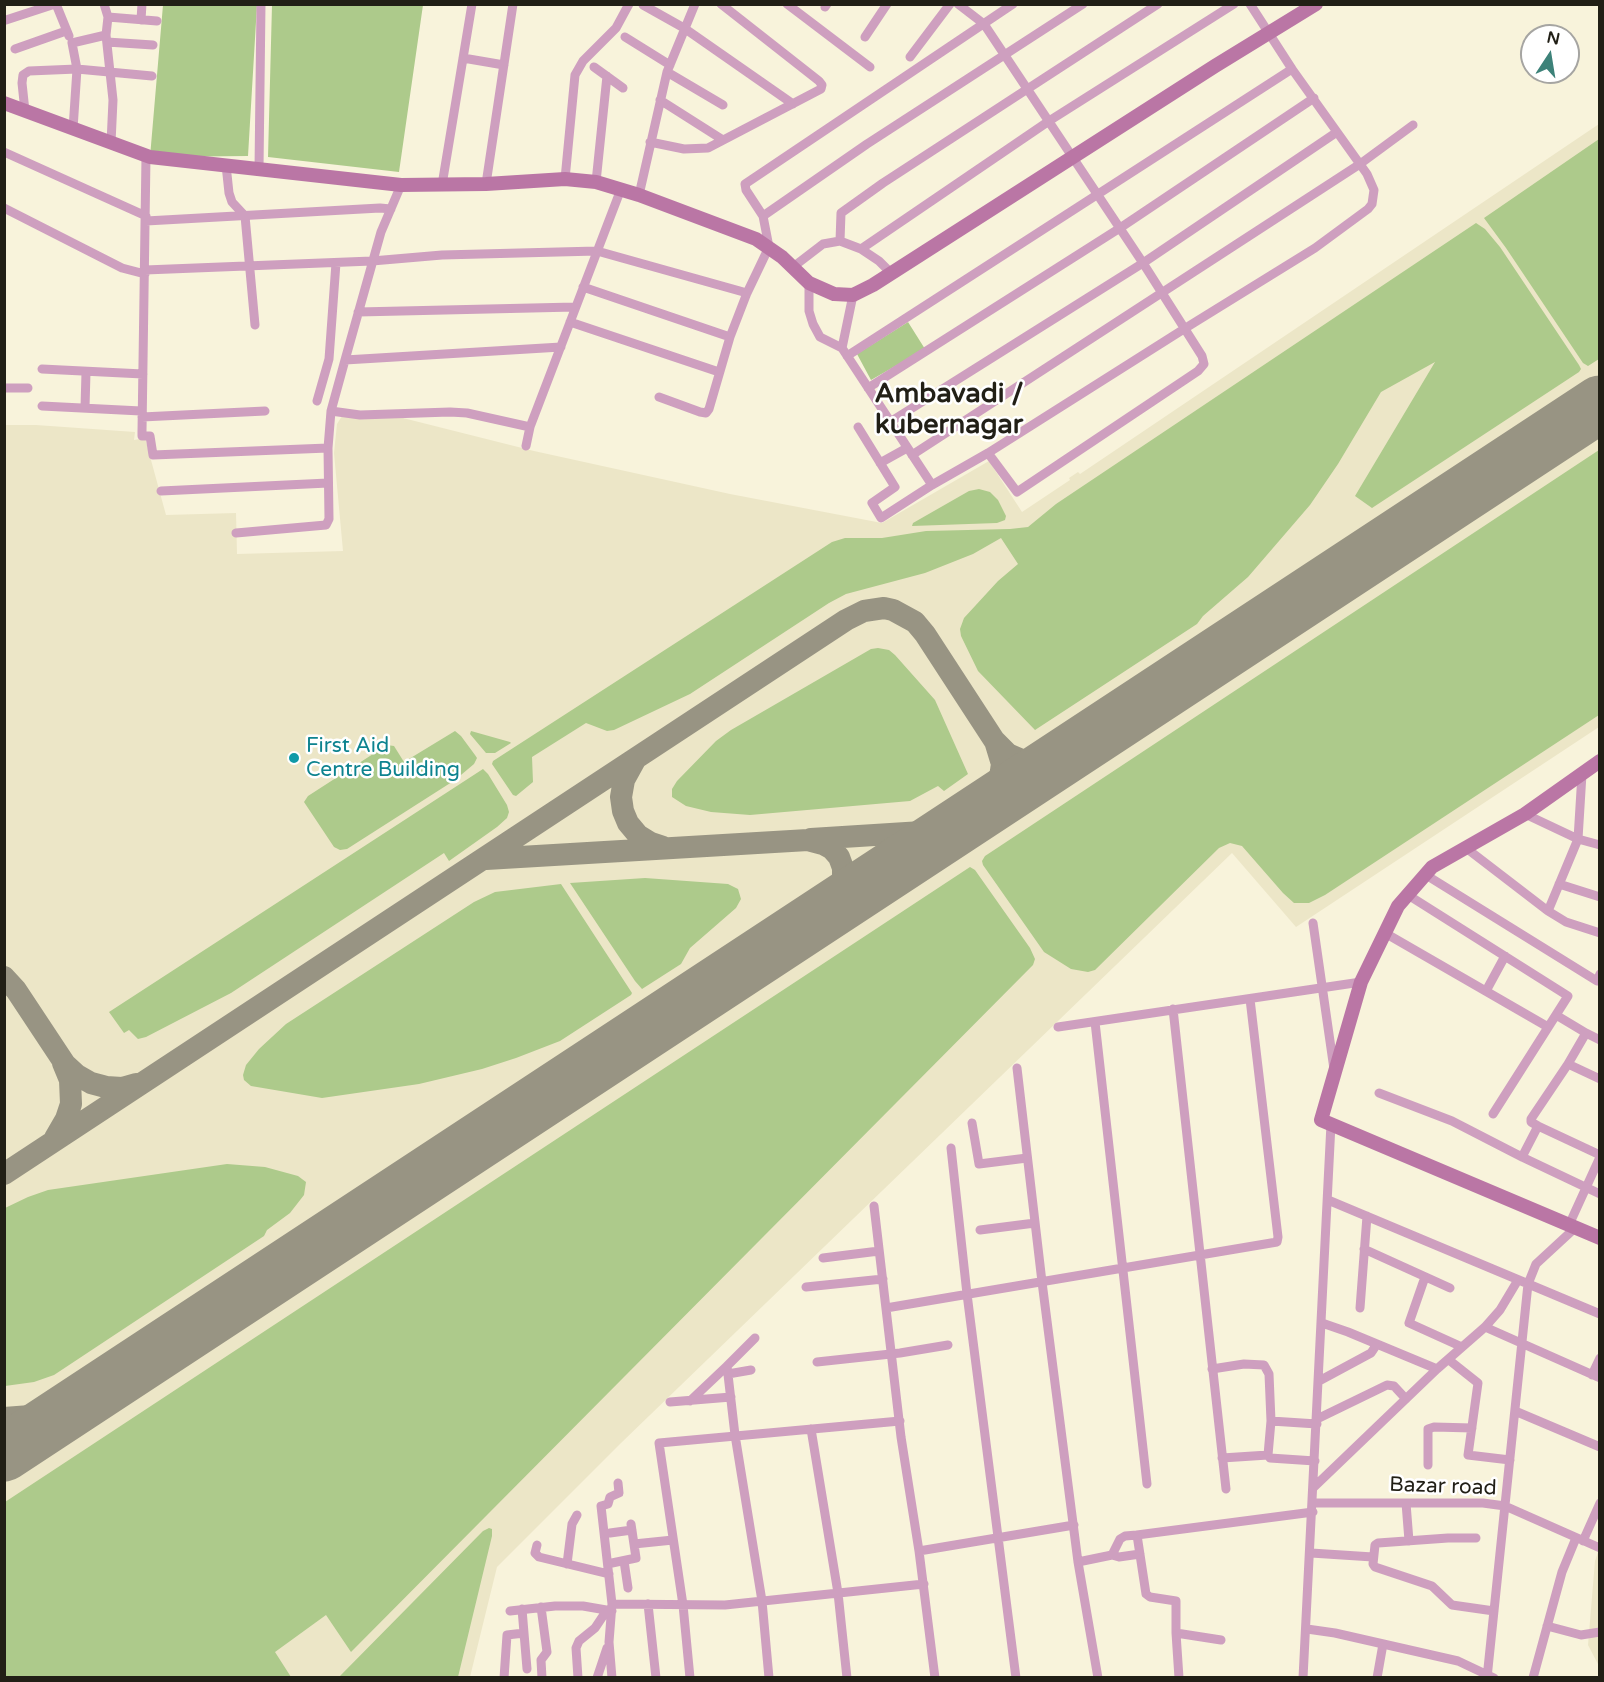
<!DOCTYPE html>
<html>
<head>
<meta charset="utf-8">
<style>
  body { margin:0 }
  #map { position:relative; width:1604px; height:1682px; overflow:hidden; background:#f8f3db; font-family:"Varela Round",sans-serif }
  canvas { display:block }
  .frame { position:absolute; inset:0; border:6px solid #211f16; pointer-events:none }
  .north { position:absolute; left:1520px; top:24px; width:60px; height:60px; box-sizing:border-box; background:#fff; border:2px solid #a6a5a2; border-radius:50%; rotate:12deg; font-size:16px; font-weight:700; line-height:24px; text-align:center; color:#211f16 }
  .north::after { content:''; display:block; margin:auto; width:21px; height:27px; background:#3d8279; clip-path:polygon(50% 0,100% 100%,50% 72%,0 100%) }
</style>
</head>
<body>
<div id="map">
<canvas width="1604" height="1682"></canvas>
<div class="frame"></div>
<div class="north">N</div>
</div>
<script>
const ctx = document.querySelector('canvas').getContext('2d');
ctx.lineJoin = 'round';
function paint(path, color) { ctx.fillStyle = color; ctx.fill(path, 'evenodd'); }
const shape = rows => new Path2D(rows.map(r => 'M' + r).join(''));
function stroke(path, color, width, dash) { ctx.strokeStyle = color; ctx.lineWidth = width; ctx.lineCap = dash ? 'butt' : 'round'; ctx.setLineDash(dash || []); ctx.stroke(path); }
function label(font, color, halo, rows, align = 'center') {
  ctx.font = font + ' "Varela Round",sans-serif'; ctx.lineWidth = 5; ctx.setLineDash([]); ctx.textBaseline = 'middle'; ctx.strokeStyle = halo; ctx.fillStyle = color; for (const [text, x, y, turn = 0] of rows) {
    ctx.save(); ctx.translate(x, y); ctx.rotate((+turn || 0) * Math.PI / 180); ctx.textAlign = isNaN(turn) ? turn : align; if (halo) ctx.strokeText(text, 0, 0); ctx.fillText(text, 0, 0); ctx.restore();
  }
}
paint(shape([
  [1599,124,1599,727,1296,927,1232,853,621,1443,497,1567,470,1677,5,1677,4,425,36,425,135,432,134,440,145,438,166,515,236,513,237,554,343,551,334,453,337,424,342,416,395,416,534,451,730,494,882,523,989,461,1022,512,1070,480,1069,478,1078,472,1080,474],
  [1599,1549,1599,1666,1588,1645,1595,1561]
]), '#ece6c7');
paint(shape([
  [163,5,257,5,248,156,150,157],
  [272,5,423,5,399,172,268,157],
  [1599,139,1599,359,1588,366,1583,363,1506,248,1484,218],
  [1476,223,1485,229,1500,247,1579,365,1581,369,1579,372,1372,508,1355,496,1435,362,1381,392,1338,464,1310,505,1248,577,1203,616,1197,624,1035,730,978,671,961,636,960,629,964,618,998,581,1018,564,1001,538,973,554,925,573,846,594,829,603,690,694,614,730,607,731,586,723,532,757,533,782,516,796,513,795,492,764,493,761,832,542,845,538,882,538,926,531,1010,529,1028,527,1056,504],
  [908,322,925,349,871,380,857,354],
  [1599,450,1599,715,1325,895,1309,903,1294,903,1283,893,1242,846,1230,843,1219,848,1095,970,1088,972,1071,969,1044,952,983,865,982,861,985,856],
  [979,489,990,492,998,500,1006,516,1005,520,997,523,912,526,913,523,969,491],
  [878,648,889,650,895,655,935,700,968,774,944,791,938,786,910,801,750,815,711,812,686,806,672,797,672,789,677,781,716,741,731,730,871,649],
  [455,731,461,736,475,755,477,758,474,764,455,780,347,849,340,850,334,847,304,802,308,796,387,745,394,746,404,762],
  [471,731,510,742,511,743,495,753,486,753,470,734],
  [483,769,488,774,507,805,509,812,507,818,497,827,449,861,444,853,231,993,146,1037,138,1039,129,1030,124,1033,109,1012],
  [970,867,975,870,1030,948,1035,959,1033,965,351,1652,326,1615,275,1652,291,1677,5,1677,5,1502],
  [645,878,728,884,738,889,741,899,736,908,690,948,681,964,642,989,635,981,570,883],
  [561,884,632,993,631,995,560,1041,516,1058,482,1069,419,1084,322,1098,251,1086,244,1080,243,1075,246,1065,259,1049,286,1024,474,902,495,892],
  [227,1164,265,1167,298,1176,306,1182,304,1195,290,1213,267,1230,264,1236,54,1375,34,1382,5,1386,5,1208,28,1197,48,1190],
  [489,1528,492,1529,492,1536,458,1677,339,1677,483,1531]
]), '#adca8b');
stroke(shape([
  [635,760,624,780,621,797,623,811,628,823,638,835,651,843,663,847],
  [971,818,992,797,999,784,1002,764,995,741],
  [811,839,938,831,956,828],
  [486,859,808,840,823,844,832,849,839,857,843,868,843,891,828,913],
  [4,977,16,990,65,1064,77,1075,91,1083,106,1087,122,1088,136,1084],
  [55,1138,66,1119,71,1104,70,1080,63,1063],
  [4,1174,846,620,864,611,884,608,893,610,915,622,925,634,994,740,1008,754,1022,760,1040,762,1057,758,1084,744],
  [4,1418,57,1414,73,1408]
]), '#989483', 22);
stroke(shape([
  [4,1453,1600,404]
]), '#989483', 57);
stroke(shape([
  [56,4,69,36],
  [787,4,870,67],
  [958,4,984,24,1143,263,1202,356,1204,364,1198,371,1017,492,988,453],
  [643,5,684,28,793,104],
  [825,7,827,4],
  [108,17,157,21],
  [6,20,55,4],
  [141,20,142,4],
  [106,35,113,100,111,143],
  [625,37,670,65],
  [865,37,887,4],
  [107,42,153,45],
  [15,49,66,31],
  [910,57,950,4],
  [463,58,504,65],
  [594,67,623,88],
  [667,72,723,105],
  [660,100,723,140],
  [25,111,22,83,23,75,29,71,77,69,152,76],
  [73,129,77,69,72,43,106,35,108,17,104,4],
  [650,142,684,149,708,148,821,89,822,85,819,81,721,4],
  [4,152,146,216],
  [146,156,142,432,142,436,150,436,153,455,328,448,329,519,326,525,236,533],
  [226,165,229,193,232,202,245,216,255,325],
  [259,169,261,4],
  [565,179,575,75,583,61,616,28,629,4],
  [596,182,607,76],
  [486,184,513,4],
  [442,185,472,4],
  [639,195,667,72,695,4],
  [4,208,122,268,145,274],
  [763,216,867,144,1083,4],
  [146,221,380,208,391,209],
  [840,241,841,213,883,183,1158,4],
  [861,249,1049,121,1234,4],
  [793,267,823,244,840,241,861,249,879,261,891,273],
  [145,270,372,261,442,255,597,251,747,293],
  [809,283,809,311,813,324,820,337,842,348],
  [583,287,730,337],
  [853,295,842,348,932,485,988,453,1184,329,1315,248,1368,209,1372,204,1374,190,1367,174,1292,69,1250,4],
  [358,312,575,307],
  [570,322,719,372],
  [847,356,1292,69],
  [345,360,561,347],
  [42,369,143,374],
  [4,388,28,388],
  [868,388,1120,228,1314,98],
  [659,397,700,412,706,413,709,409,730,337,747,293,769,247,763,216,746,190,745,184,1013,4],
  [317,401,329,359,336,263],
  [42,406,141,411],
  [85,408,86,372],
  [331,411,360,415,450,412,467,413,530,427],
  [142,417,265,411],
  [890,422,1143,263,1337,132],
  [858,427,895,487,872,503,881,518,932,485],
  [526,446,530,427,621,189],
  [328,448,331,411,345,360,381,232,401,185],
  [912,455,1360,164,1413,125],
  [880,463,907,448],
  [161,491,328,483],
  [1525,814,1578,839,1582,774],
  [1466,848,1548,911,1578,839,1600,845],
  [1426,875,1597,981,1600,974],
  [1559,884,1600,897],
  [1408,895,1568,996,1493,1114],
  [1548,911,1566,922,1600,933],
  [1313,923,1334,1069],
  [1385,933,1548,1027],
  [1486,991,1505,956],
  [1173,1009,1226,1489],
  [1556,1015,1586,1033,1568,1064,1531,1119,1531,1122,1538,1126,1522,1157,1600,1194],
  [1095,1022,1147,1484],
  [1058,1027,1361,982],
  [1586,1033,1600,1040],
  [1568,1064,1600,1079],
  [1017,1068,1042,1282,1078,1562,1098,1678],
  [1379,1093,1452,1121,1522,1157],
  [972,1123,979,1164,1027,1158],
  [1538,1126,1600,1155],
  [951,1148,967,1294,1016,1678],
  [1328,1200,1600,1314],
  [874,1206,901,1437,919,1551,935,1678],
  [1569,1225,1600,1157],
  [980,1230,1035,1223],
  [1364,1249,1450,1288],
  [823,1258,879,1251],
  [1425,1277,1409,1323,1462,1347],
  [806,1287,883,1279],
  [886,1308,1277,1242,1278,1237,1250,999],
  [1360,1308,1367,1216],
  [1485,1327,1600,1378],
  [755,1338,727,1366,735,1435,762,1601,769,1678],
  [1449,1360,1478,1383,1468,1455,1510,1460],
  [817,1362,900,1353,948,1345],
  [1212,1369,1244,1364,1264,1365,1269,1374,1271,1421,1317,1424],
  [1437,1369,1485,1327,1500,1310,1518,1280],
  [728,1374,751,1370],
  [1592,1375,1600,1358],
  [1319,1381,1371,1353,1377,1344],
  [690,1401,727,1366],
  [670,1402,731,1397],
  [1515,1411,1600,1447],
  [1317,1419,1387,1385,1394,1386,1406,1399],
  [1271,1421,1268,1455,1270,1458,1315,1461],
  [811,1429,838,1593,847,1678],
  [1222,1458,1268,1455],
  [1428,1465,1428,1429,1434,1427,1472,1428],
  [1314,1487,1437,1369,1348,1332,1322,1323],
  [1313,1503,1483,1503,1505,1506,1600,1548],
  [1406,1503,1409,1541],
  [610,1533,632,1530],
  [1476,1538,1448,1538,1378,1543,1375,1545,1373,1564,1375,1567,1432,1586,1452,1605,1494,1611],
  [1583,1541,1600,1503],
  [634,1544,673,1540],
  [537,1545,535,1553,539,1557,609,1574],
  [919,1551,1074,1525],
  [1311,1553,1373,1557],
  [1112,1555,1120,1539,1125,1536,1137,1535],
  [624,1561,628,1588],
  [1078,1562,1112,1555,1119,1557,1140,1554],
  [612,1563,636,1558,631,1524],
  [567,1564,572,1524,577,1515],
  [612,1604,725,1605,924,1584],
  [648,1604,656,1678],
  [541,1607,547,1652,541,1660,542,1678],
  [522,1609,527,1669],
  [510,1611,555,1606,583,1606,612,1611],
  [1547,1626,1581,1635,1600,1632],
  [1307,1629,1335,1633,1458,1661,1494,1678],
  [1176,1633,1176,1601,1150,1597,1146,1594,1137,1535,1313,1512],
  [504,1678,507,1635,524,1633],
  [578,1678,576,1648,579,1641,595,1628,607,1610],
  [597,1678,607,1648],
  [612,1678,609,1642,612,1604,601,1506,608,1504,610,1497,619,1493,618,1483],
  [690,1678,683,1605,659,1443,900,1421],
  [1179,1678,1176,1633,1221,1640],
  [1303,1678,1331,1124],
  [1377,1678,1383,1644],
  [1487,1678,1528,1284,1536,1264,1575,1228],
  [1533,1678,1562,1572,1576,1538]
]), '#ce9fbf', 9);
stroke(shape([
  [4,103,150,157,401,185,486,184,565,179,596,182,639,195,756,239,782,257,809,283,834,294,853,295,873,285,1215,66,1316,4],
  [1600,761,1525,814,1432,867,1398,906,1361,982,1321,1120,1600,1238]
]), '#ba76a5', 14);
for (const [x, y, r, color] of [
  [294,758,6,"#0f9aa8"]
]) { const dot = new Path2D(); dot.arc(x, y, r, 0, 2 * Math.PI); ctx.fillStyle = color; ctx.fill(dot); stroke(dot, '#fff', 2); }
label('21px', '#0d838f', '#fff', [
  ["First Aid",306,746],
  ["Centre Building",306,770]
], 'left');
label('21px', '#211f16', '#fff', [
  ["Bazar road",1443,1487,2]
]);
label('bold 27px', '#211f16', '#fff', [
  ["Ambavadi /",949,395],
  ["kubernagar",949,426]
]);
</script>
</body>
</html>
